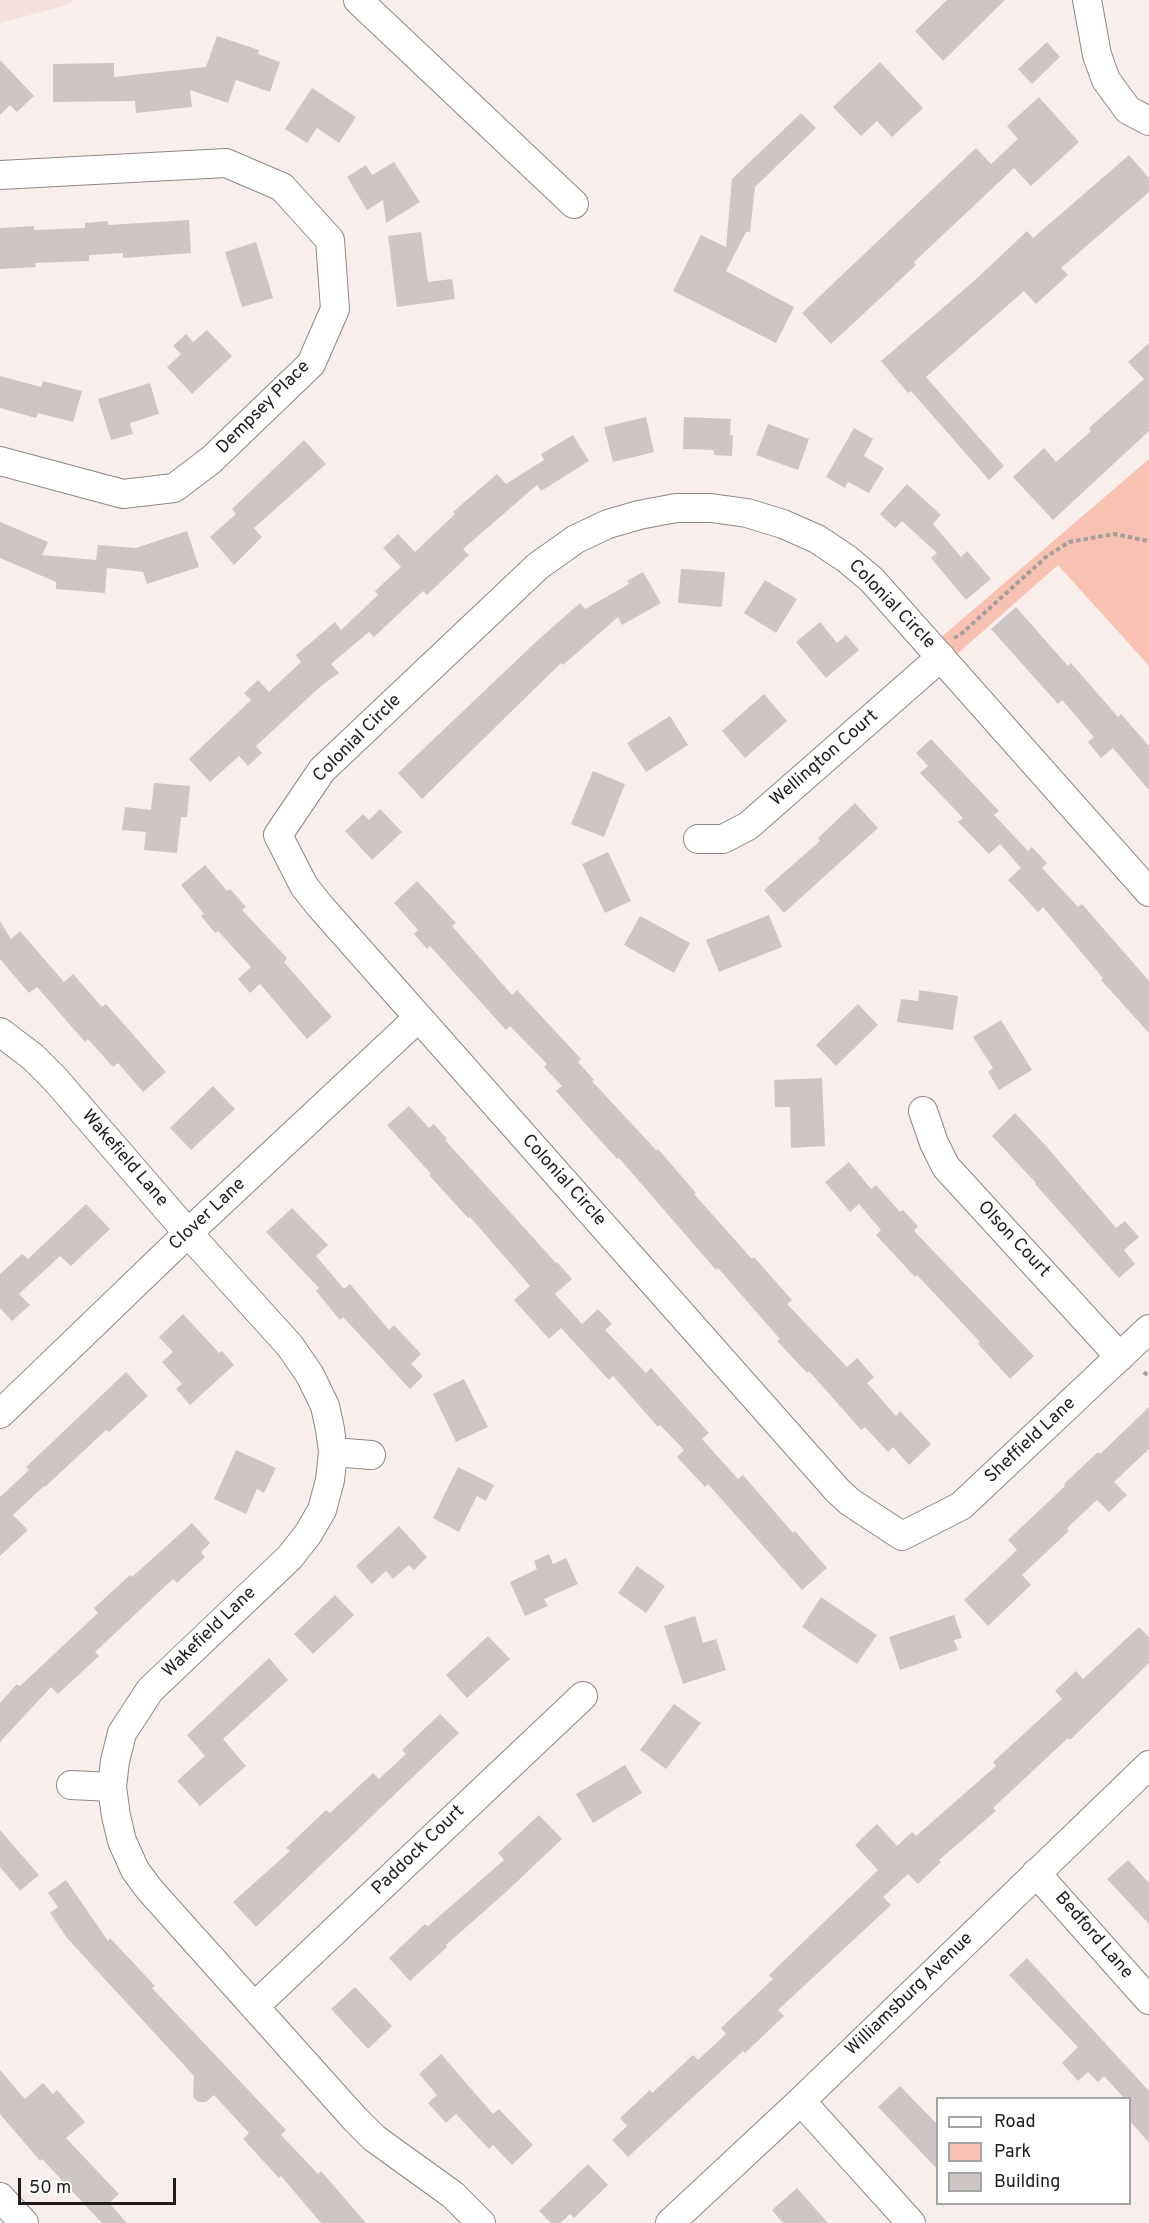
<!DOCTYPE html>
<html>
<head>
<meta charset="utf-8">
<style>
  body { margin:0 }
  #map { position:relative; width:1149px; height:2223px; overflow:hidden; background:#f8efed; font-family:Overpass,sans-serif }
  canvas { display:block }
  .legend { position:absolute; left:936px; top:2097px; width:195px; height:108px; box-sizing:border-box; background:#fff; border:2px solid #a5a4a4; margin:0; padding:8px 10px; list-style:none; font-size:18px; color:#1f1c1b }
  .legend li { display:flex; align-items:center; gap:12px; height:30px }
  .legend b { width:30px; border:2px solid #a5a4a4 }
  .scale { position:absolute; left:18px; top:2178px; width:158px; height:27px; box-sizing:border-box; border:3px solid #1f1c1b; border-top:0; padding-left:8px; font-size:18px; line-height:21px; white-space:nowrap; color:#1f1c1b; -webkit-text-stroke:4px #fff; paint-order:stroke }
</style>
</head>
<body>
<div id="map">
<canvas width="1149" height="2223"></canvas>
<ul class="legend">
<li><b style="height:8px;background:#fff"></b>Road</li>
<li><b style="height:16px;background:#f8c2b2"></b>Park</li>
<li><b style="height:16px;background:#cec6c4"></b>Building</li>
</ul>
<div class="scale">50 m</div>
</div>
<script>
const ctx = document.querySelector('canvas').getContext('2d');
ctx.lineJoin = 'round';
function paint(path, color) { ctx.fillStyle = color; ctx.fill(path, 'evenodd'); }
const shape = rows => new Path2D(rows.map(r => 'M' + r).join(''));
function stroke(path, color, width, dash) { ctx.strokeStyle = color; ctx.lineWidth = width; ctx.lineCap = dash ? 'butt' : 'round'; ctx.setLineDash(dash || []); ctx.stroke(path); }
function label(font, color, halo, rows, align = 'center') {
  ctx.font = font + ' Overpass,sans-serif'; ctx.lineWidth = 6; ctx.setLineDash([]); ctx.textBaseline = 'middle'; ctx.strokeStyle = halo; ctx.fillStyle = color; for (const [text, x, y, turn = 0] of rows) {
    ctx.save(); ctx.translate(x, y); ctx.rotate((+turn || 0) * Math.PI / 180); ctx.textAlign = isNaN(turn) ? turn : align; if (halo) ctx.strokeText(text, 0, 0); ctx.fillText(text, 0, 0); ctx.restore();
  }
}
paint(shape([
  [0,0,73,0,67,5,0,23]
]), '#f2e1dc');
paint(shape([
  [1149,459,1149,666,1058,565,955,656,939,639]
]), '#f8c2b2');
paint(shape([
  [947,0,1005,0,943,61,915,31],
  [217,36,259,50,258,54,280,62,270,92,236,80,228,103,190,90,192,107,136,113,135,101,53,102,53,64,114,63,114,77,206,67],
  [1047,42,1060,57,1032,84,1018,69],
  [0,60,34,96,17,112,10,105,0,115],
  [880,62,923,108,892,137,877,121,861,136,833,107],
  [312,88,356,117,339,143,317,128,307,143,285,129],
  [1039,97,1079,142,1031,186,1014,168,914,262,916,265,831,344,802,313,976,148,991,164,1018,139,1007,126],
  [801,113,816,128,755,187,750,232,746,232,726,271,794,307,776,343,673,291,701,235,726,247,732,179],
  [1129,155,1149,178,1149,192,1061,268,1068,275,1036,304,1024,291,926,377,1004,466,989,480,911,391,908,393,881,361,974,281,1027,231,1033,238],
  [394,162,420,202,386,223,383,200,367,210,347,177,366,165,372,175],
  [189,220,191,253,123,258,123,253,89,255,89,261,35,263,36,267,0,269,0,228,34,226,34,230,85,228,85,223,108,221,108,225],
  [421,232,428,282,452,279,455,299,397,307,388,236],
  [256,242,273,298,242,307,225,252],
  [207,330,232,356,192,394,167,367,181,354,173,346,186,334,193,342],
  [1149,343,1149,431,1053,520,1013,477,1044,448,1056,462,1091,431,1089,428,1144,379,1128,362],
  [0,376,41,387,43,381,82,391,73,422,38,413,36,418,0,408],
  [150,383,159,414,130,423,133,434,111,440,98,399],
  [646,417,654,452,613,462,604,427],
  [684,417,731,419,730,435,733,435,732,456,714,455,714,450,683,449],
  [768,424,809,439,798,470,756,455],
  [854,428,873,439,864,456,884,468,869,493,848,482,845,488,826,477],
  [573,435,589,461,541,491,537,485,463,549,469,555,427,595,423,591,374,637,369,632,331,664,339,673,321,686,256,746,262,753,248,766,239,756,210,782,189,759,251,700,244,693,258,680,269,692,301,662,296,655,335,622,341,630,378,595,375,591,401,567,383,548,398,534,415,552,455,514,453,512,497,474,506,484,544,460,541,454],
  [304,440,326,464,254,528,262,537,234,565,210,537,236,514,232,509],
  [907,484,941,515,933,524,961,557,967,551,991,579,966,600,931,558,937,553,902,521,895,528,880,514],
  [0,522,48,542,42,555,96,560,98,545,136,548,187,531,199,567,147,584,143,572,107,568,105,593,56,589,56,582,0,558],
  [681,569,725,572,722,607,678,603],
  [643,572,661,603,622,625,618,617,563,665,561,663,422,799,398,773,538,640,580,603,585,609,629,584,627,581],
  [765,580,797,599,776,633,744,613],
  [1016,607,1068,666,1071,663,1118,717,1121,714,1149,746,1149,790,1113,748,1101,758,1088,742,1094,737,1062,700,1058,704,991,629],
  [820,622,837,643,846,635,859,650,826,678,796,642],
  [764,694,787,721,745,758,722,731],
  [670,716,688,745,646,772,627,743],
  [931,739,999,811,994,815,1028,851,1032,847,1047,863,1042,868,1078,907,1082,904,1149,981,1149,1033,1101,980,1103,978,1043,907,1038,912,1008,880,1021,868,1000,844,989,854,958,822,963,818,920,773,928,766,916,753],
  [593,771,625,784,604,837,571,824],
  [154,783,190,786,187,817,181,817,177,853,144,850,146,832,122,830,125,807,151,810],
  [855,803,878,828,784,913,764,890,820,841,818,838],
  [380,809,402,832,372,860,345,831,363,814,369,820],
  [608,852,631,901,605,913,582,864],
  [205,865,227,891,230,889,246,907,242,910,287,958,284,962,332,1017,307,1039,260,984,250,993,238,979,251,967,218,931,215,933,201,916,204,914,181,885],
  [417,881,456,923,452,926,512,995,517,990,581,1059,578,1062,594,1080,592,1081,656,1150,658,1149,696,1193,694,1194,752,1259,754,1257,792,1300,787,1304,847,1367,857,1358,874,1377,867,1383,896,1416,900,1411,931,1444,909,1465,893,1447,888,1452,865,1427,861,1430,809,1371,807,1373,777,1341,780,1339,718,1268,716,1270,619,1158,617,1159,556,1091,562,1086,544,1067,547,1064,510,1026,506,1030,430,946,427,949,414,934,418,930,394,903],
  [769,915,782,947,719,972,706,940],
  [640,916,690,943,674,973,624,945],
  [0,921,11,939,20,931,64,982,73,974,102,1007,106,1004,166,1072,143,1092,118,1063,113,1067,88,1039,85,1042,37,987,29,993,0,959],
  [919,990,958,996,953,1030,897,1022,901,999,918,1001],
  [858,1004,878,1025,836,1066,816,1045],
  [1001,1020,1032,1070,999,1090,988,1072,993,1068,973,1037],
  [822,1078,825,1146,791,1148,790,1107,775,1107,774,1080],
  [213,1086,235,1109,191,1150,170,1128],
  [409,1106,429,1128,434,1124,447,1139,445,1140,556,1263,557,1262,572,1279,555,1294,582,1324,598,1309,612,1324,605,1330,646,1373,651,1368,709,1433,702,1439,738,1479,743,1475,793,1533,795,1531,827,1568,802,1590,708,1484,705,1487,677,1457,684,1450,660,1425,658,1427,613,1376,609,1380,561,1328,549,1339,514,1300,530,1286,470,1217,468,1218,429,1175,431,1174,387,1125],
  [1015,1113,1047,1147,1116,1228,1125,1221,1139,1237,1124,1250,1135,1264,1119,1278,1035,1184,1036,1183,992,1136],
  [849,1162,871,1189,876,1185,900,1212,903,1210,918,1226,914,1231,1034,1356,1010,1379,978,1344,980,1342,917,1275,915,1277,876,1235,881,1230,859,1204,850,1212,825,1182],
  [86,1204,110,1229,71,1266,60,1256,19,1294,30,1305,12,1321,0,1308,0,1274,22,1254,28,1259],
  [292,1208,328,1245,316,1256,344,1289,350,1284,389,1330,394,1325,421,1354,411,1364,423,1376,410,1389,343,1317,340,1320,316,1291,319,1288,266,1232],
  [183,1314,219,1353,222,1351,234,1365,190,1405,176,1389,182,1384,162,1362,173,1352,159,1337],
  [126,1372,148,1396,109,1432,106,1430,45,1487,44,1486,13,1515,28,1530,0,1556,0,1497,29,1470,26,1467],
  [464,1379,488,1427,456,1442,433,1394],
  [1149,1407,1149,1449,1114,1482,1127,1495,1109,1512,1097,1500,1067,1528,1069,1531,1022,1575,1031,1585,988,1626,964,1600,1017,1550,1008,1540,1065,1486,1064,1484,1098,1452,1100,1454],
  [236,1450,276,1468,264,1493,257,1489,246,1514,214,1499],
  [458,1467,494,1485,486,1501,477,1496,459,1532,433,1518],
  [192,1523,210,1543,201,1552,205,1557,177,1583,173,1579,95,1652,99,1656,58,1694,51,1687,0,1742,0,1703,17,1684,20,1686,98,1613,94,1608,130,1575,132,1577],
  [399,1526,427,1557,414,1570,409,1565,393,1579,386,1571,372,1584,356,1566],
  [549,1554,553,1564,566,1558,578,1584,544,1599,548,1606,525,1616,510,1582,537,1569,534,1561],
  [637,1566,665,1586,646,1613,618,1593],
  [335,1595,354,1615,313,1654,294,1634],
  [821,1597,877,1635,857,1664,802,1627],
  [954,1615,962,1638,954,1640,958,1650,900,1670,889,1637],
  [695,1616,703,1643,716,1639,726,1670,683,1684,664,1626],
  [1139,1627,1149,1637,1149,1663,1070,1740,1068,1738,993,1808,996,1811,939,1860,941,1862,918,1884,908,1874,883,1897,891,1905,778,2010,784,2016,745,2053,743,2051,628,2157,612,2140,627,2126,620,2118,650,2090,652,2093,693,2055,698,2060,726,2034,721,2028,773,1979,769,1975,878,1870,855,1845,877,1824,897,1846,912,1832,916,1836,996,1766,993,1762,1062,1699,1055,1691,1076,1671,1083,1679],
  [488,1636,510,1659,467,1698,446,1675],
  [269,1658,288,1680,223,1739,246,1766,200,1806,177,1781,205,1756,187,1735],
  [674,1704,701,1723,666,1769,640,1750],
  [440,1714,459,1733,256,1927,233,1902,290,1851,286,1848,326,1810,330,1813,373,1773,379,1779,406,1754,402,1750],
  [625,1765,642,1793,593,1823,576,1794],
  [539,1815,562,1839,506,1892,446,1945,447,1947,410,1981,389,1958,425,1924,428,1926,504,1860,498,1853],
  [0,1830,39,1875,20,1891,0,1867],
  [1128,1860,1149,1883,1149,1924,1107,1879],
  [66,1880,108,1941,110,1938,155,1986,152,1988,286,2130,281,2135,318,2174,321,2171,366,2223,321,2223,281,2176,279,2178,243,2139,249,2133,214,2095,206,2102,198,2102,193,2097,194,2076,67,1938,50,1913,58,1907,48,1893],
  [1027,1958,1149,2091,1149,2143,1130,2121,1130,2098,1124,2098,1104,2076,1098,2082,1088,2072,1078,2081,1062,2063,1078,2047,1009,1975],
  [355,1987,392,2026,368,2049,331,2009],
  [441,2054,493,2114,499,2109,533,2145,512,2165,493,2145,489,2149,456,2114,446,2123,428,2103,437,2095,419,2074],
  [0,2070,25,2099,43,2083,53,2094,57,2090,85,2122,66,2138,119,2194,109,2203,127,2223,102,2223,42,2159,40,2161,0,2114],
  [900,2086,938,2125,938,2170,878,2107],
  [588,2164,608,2185,574,2218,570,2214,560,2223,551,2223,539,2211],
  [797,2188,828,2223,783,2223,772,2210]
]), '#cec6c4');
const minor = shape([
  [358,0,574,204],
  [1087,0,1097,55,1106,80,1128,110,1149,121],
  [0,175,226,163,282,187,330,240,335,309,311,364,211,460,174,488,123,494,0,461],
  [698,839,723,839,748,826,941,657],
  [1149,892,872,580,847,559,817,539,783,524,747,513,711,508,676,508,639,515,608,524,576,539,538,566,322,770,278,835,304,886,319,905,838,1491,850,1502,902,1536,961,1506,1149,1329],
  [0,1032,33,1057,55,1079,188,1233,290,1346,310,1375,325,1406,330,1429,333,1452,330,1480,322,1510,308,1534,290,1557,150,1690,122,1733,115,1761,112,1787,116,1816,122,1841,135,1870,149,1889,355,2119,374,2138,453,2195,481,2223],
  [923,1111,934,1143,946,1167,1120,1357],
  [0,1414,188,1233,418,1018],
  [333,1452,371,1455],
  [71,1785,112,1787],
  [1036,1873,1149,2000],
  [255,2006,583,1696],
  [801,2101,911,2223],
  [0,2197,24,2223],
  [670,2223,801,2101,1149,1765]
]);
stroke(minor, '#8f8785', 30);
stroke(shape([
  [954,638,960,635,1046,557,1069,542,1114,534,1148,541,1149,539],
  [1144,1372,1149,1377]
]), '#a59e9d', 4, [4.5, 3]);
stroke(minor, '#fff', 28);
label('18px', '#1f1c1b', '#fff', [
  ["Dempsey Place",264,408,-45],
  ["Colonial Circle",891,605,46],
  ["Colonial Circle",358,739,-45],
  ["Wellington Court",825,759,-41],
  ["Wakefield Lane",124,1159,49],
  ["Colonial Circle",563,1181,48],
  ["Clover Lane",208,1215,-43],
  ["Olson Court",1013,1240,47],
  ["Sheffield Lane",1031,1441,-43],
  ["Wakefield Lane",210,1633,-44],
  ["Paddock Court",419,1851,-44],
  ["Bedford Lane",1093,1936,49],
  ["Williamsburg Avenue",910,1995,-44]
]);
</script>
</body>
</html>
